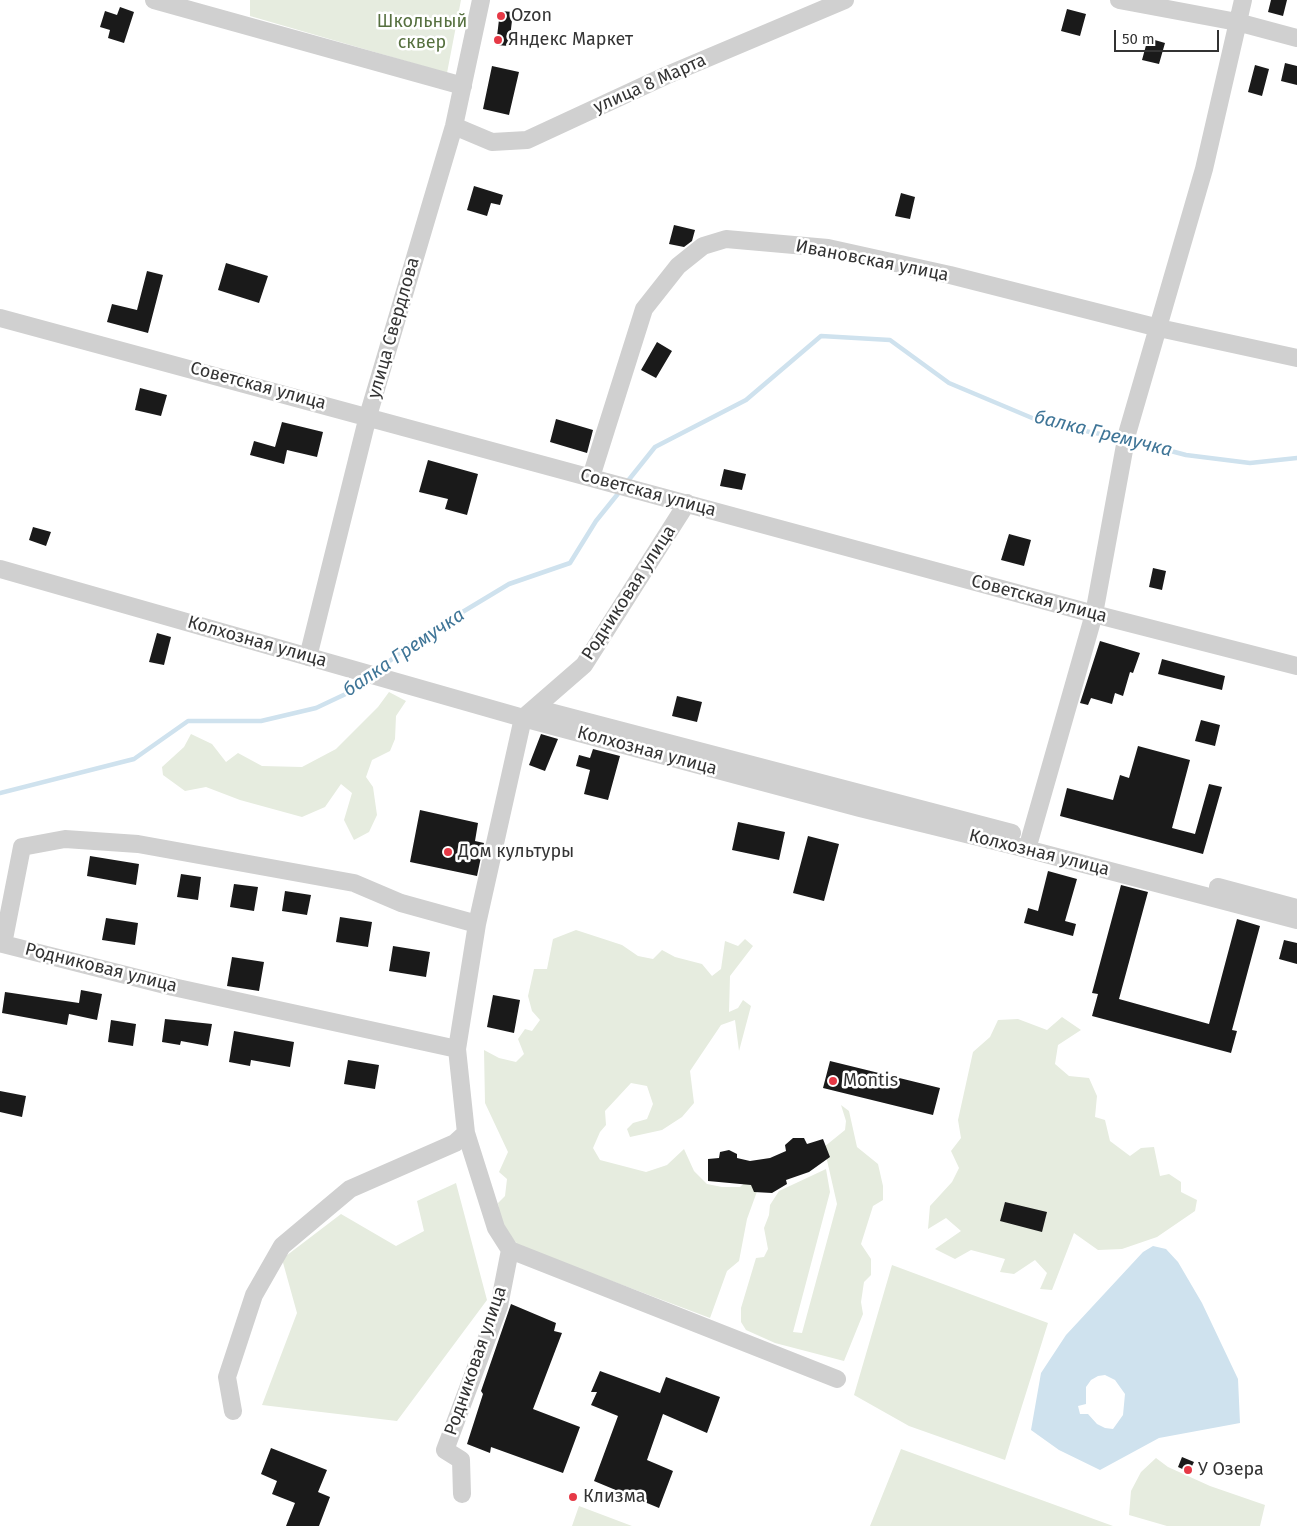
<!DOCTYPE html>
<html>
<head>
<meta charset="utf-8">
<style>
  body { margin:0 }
  #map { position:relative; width:1297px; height:1526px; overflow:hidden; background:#fff; font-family:"Fira Sans",sans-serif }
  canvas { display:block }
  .scale { position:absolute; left:1114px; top:30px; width:105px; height:22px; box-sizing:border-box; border:2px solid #333; border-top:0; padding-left:6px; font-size:15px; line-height:18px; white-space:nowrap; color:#333; -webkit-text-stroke:4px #fff; paint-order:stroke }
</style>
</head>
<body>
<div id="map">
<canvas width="1297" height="1526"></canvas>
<div class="scale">50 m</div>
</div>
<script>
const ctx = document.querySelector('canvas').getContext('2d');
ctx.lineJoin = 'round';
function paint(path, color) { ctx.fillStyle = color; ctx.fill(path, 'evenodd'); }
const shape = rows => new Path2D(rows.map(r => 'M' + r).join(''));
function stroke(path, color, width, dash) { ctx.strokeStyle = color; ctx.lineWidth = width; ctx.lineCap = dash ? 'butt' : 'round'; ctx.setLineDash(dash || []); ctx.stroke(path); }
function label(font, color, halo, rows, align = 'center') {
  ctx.font = font + ' "Fira Sans",sans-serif'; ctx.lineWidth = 5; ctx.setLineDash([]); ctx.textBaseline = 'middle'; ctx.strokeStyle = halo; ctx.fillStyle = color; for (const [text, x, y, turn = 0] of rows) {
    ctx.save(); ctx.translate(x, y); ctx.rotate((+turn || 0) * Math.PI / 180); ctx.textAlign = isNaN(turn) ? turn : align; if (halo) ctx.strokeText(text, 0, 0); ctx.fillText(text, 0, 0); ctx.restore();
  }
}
paint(shape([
  [250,0,461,0,447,73,250,16],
  [389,692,406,701,396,716,395,739,390,751,372,760,366,777,373,787,377,815,369,832,354,840,344,820,352,793,341,784,325,807,302,817,240,800,206,787,185,791,163,775,162,767,184,747,191,734,212,744,226,762,238,753,262,766,302,767,336,749,378,707],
  [576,930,622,945,638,956,653,959,662,950,675,957,702,964,712,976,721,969,725,941,738,946,745,939,753,946,730,976,729,1012,738,1008,743,1000,751,1006,739,1051,735,1020,721,1025,690,1071,694,1103,682,1117,662,1130,630,1137,627,1129,633,1123,647,1119,653,1104,647,1086,631,1083,605,1111,606,1125,600,1132,593,1148,600,1160,646,1172,667,1165,684,1149,694,1171,707,1184,722,1187,740,1187,748,1180,759,1186,747,1219,739,1261,727,1271,710,1318,519,1246,501,1225,498,1203,505,1196,507,1179,499,1172,508,1152,485,1103,484,1050,499,1058,516,1062,524,1054,518,1039,525,1029,532,1031,540,1020,532,1011,528,996,534,969,547,969,553,939],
  [1062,1017,1081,1030,1058,1045,1055,1064,1069,1076,1089,1078,1097,1096,1095,1117,1105,1120,1110,1141,1130,1156,1141,1148,1154,1147,1160,1176,1169,1174,1181,1182,1181,1192,1197,1200,1195,1211,1157,1237,1122,1249,1098,1250,1074,1233,1052,1290,1040,1289,1047,1273,1035,1260,1014,1274,1000,1272,1005,1259,971,1250,955,1259,935,1249,961,1231,946,1218,928,1229,930,1206,952,1182,959,1168,951,1151,961,1138,958,1120,973,1052,990,1037,998,1020,1018,1019,1047,1030],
  [841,1105,849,1111,857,1147,878,1164,883,1186,883,1200,873,1206,861,1244,871,1259,871,1275,864,1282,861,1302,863,1314,844,1361,775,1343,746,1330,741,1322,741,1308,756,1258,764,1257,768,1249,764,1228,769,1215,770,1205,779,1191,826,1169,830,1192,793,1332,802,1333,837,1204,824,1147,845,1130,846,1121],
  [456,1183,487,1300,397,1421,262,1405,297,1313,282,1259,341,1214,396,1246,424,1231,417,1201],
  [892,1265,1048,1323,1005,1460,909,1426,854,1395],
  [901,1449,1113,1526,870,1526],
  [1156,1458,1168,1467,1210,1486,1265,1505,1260,1526,1167,1526,1129,1515,1131,1491,1141,1472],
  [579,1506,632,1526,572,1526]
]), '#e6ecdf');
paint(shape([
  [1153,1246,1166,1249,1178,1262,1202,1303,1238,1379,1240,1423,1159,1438,1100,1470,1059,1450,1031,1430,1041,1373,1066,1335,1143,1252],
  [1105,1375,1115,1380,1125,1394,1123,1415,1113,1429,1105,1428,1097,1424,1088,1414,1080,1414,1078,1406,1086,1404,1086,1387,1091,1380,1098,1376]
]), '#cfe2ee');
stroke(shape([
  [1129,440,1186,455,1250,463,1297,458],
  [627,482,655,447,746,400,821,336,890,340,949,383,1044,423,1121,438],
  [377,671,416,640,509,584,570,563,596,521,621,490],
  [0,793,134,759,188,721,261,721,316,708,352,691,366,679]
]), '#cfe2ee', 4.5);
paint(shape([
  [1271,0,1287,0,1283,16,1268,12],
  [120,7,134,12,124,43,108,38,110,30,100,27,105,11,117,15],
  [1067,9,1086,14,1080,36,1061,31],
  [500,11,513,12,509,46,496,45],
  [1148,38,1165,43,1159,64,1142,60],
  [1285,63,1297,66,1297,85,1281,81],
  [1255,65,1269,69,1262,96,1248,92],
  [492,66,519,72,509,115,483,109],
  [474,186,503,195,500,205,491,203,487,216,467,210],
  [901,193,915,197,910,219,895,216],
  [674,225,695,230,692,241,684,247,669,244],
  [226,263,268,276,259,303,218,290],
  [147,271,163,275,148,333,107,322,112,304,137,310],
  [657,342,672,351,656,378,641,370],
  [140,388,167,395,161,416,135,410],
  [556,419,593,430,587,453,550,442],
  [282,422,323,432,317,457,287,450,284,464,250,455,254,441,275,447],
  [428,460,478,474,467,515,445,509,448,499,419,492],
  [724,469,746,474,742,490,720,486],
  [33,527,51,532,46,546,29,540],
  [1009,534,1031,540,1024,566,1001,560],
  [1153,568,1166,571,1162,590,1149,587],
  [157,633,171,637,164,665,149,662],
  [1100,641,1140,653,1133,673,1130,672,1123,696,1115,693,1112,704,1091,698,1088,705,1080,703],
  [1162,659,1225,676,1222,690,1158,674],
  [677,696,702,702,697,722,672,716],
  [1201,720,1220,725,1215,746,1195,741],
  [541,734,558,739,545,771,529,765],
  [1138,746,1190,760,1172,828,1195,834,1209,784,1222,787,1203,854,1060,816,1067,788,1113,800,1120,775,1129,778],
  [593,749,620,756,608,800,584,794,590,770,576,766,579,755,590,758],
  [420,810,478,823,475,841,484,843,477,876,410,862],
  [738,822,785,832,779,860,732,850],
  [808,836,839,844,824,901,793,893],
  [90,856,139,864,136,885,87,876],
  [1048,871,1077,879,1065,921,1076,924,1073,936,1024,923,1028,908,1038,911],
  [181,874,201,877,198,900,177,897],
  [234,884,258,887,254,911,230,907],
  [1121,885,1148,892,1119,999,1209,1024,1237,919,1260,926,1232,1030,1237,1031,1231,1053,1092,1016,1098,994,1092,993],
  [285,891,311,895,307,915,282,911],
  [340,917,372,922,368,947,336,942],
  [106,918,138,923,135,945,102,940],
  [1284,940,1297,943,1297,964,1279,959],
  [393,946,430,952,426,977,389,971],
  [232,957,264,962,259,991,227,986],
  [81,990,102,994,97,1020,69,1014,67,1025,2,1013,5,992,79,1003],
  [493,995,520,1000,514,1033,487,1027],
  [165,1019,212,1024,208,1046,181,1041,180,1045,162,1042],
  [111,1020,136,1024,133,1046,108,1042],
  [234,1031,294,1042,290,1067,251,1060,250,1066,229,1062],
  [348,1060,379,1065,375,1089,344,1084],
  [830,1061,940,1088,933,1115,823,1088],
  [0,1091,26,1096,22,1117,0,1112],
  [793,1138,804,1138,807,1144,823,1139,830,1157,809,1172,786,1180,787,1184,772,1193,754,1192,751,1185,708,1181,708,1159,719,1158,720,1152,729,1150,737,1154,737,1158,750,1161,770,1158,786,1151,785,1145],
  [1005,1202,1047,1212,1042,1232,1000,1221],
  [511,1304,556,1323,554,1331,562,1333,533,1409,580,1427,563,1473,491,1447,490,1453,467,1444,483,1394,481,1391],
  [600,1371,660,1393,666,1377,720,1397,707,1433,663,1414,647,1460,673,1471,659,1508,594,1481,618,1416,591,1405,597,1392,591,1392],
  [271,1448,327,1470,318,1492,330,1497,319,1526,286,1526,295,1503,272,1494,277,1481,261,1474],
  [1182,1457,1194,1462,1189,1472,1178,1467]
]), '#1a1a1a');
stroke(shape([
  [154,0,463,86],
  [1119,0,1237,22,1297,38],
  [454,126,492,142,527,140,665,76,845,0],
  [0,318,1094,614,1297,666],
  [591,477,644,309,678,266,703,246,726,239,828,248,950,275,1159,328,1297,358],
  [0,569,523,718,860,808,1015,846,1297,920],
  [308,657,368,416,454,126,481,0],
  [530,712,546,711,1012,833],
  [1027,849,1094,614,1127,434,1204,169,1243,0],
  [1218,887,1297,908],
  [457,1049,173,987,3,944,22,847,65,839,138,844,354,883,401,903,477,924],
  [510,1250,837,1379],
  [233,1411,227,1377,254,1295,282,1246,350,1189,455,1143,466,1133],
  [462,1494,461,1460,445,1450,499,1306,510,1250,496,1228,466,1133,457,1049,477,924,523,718,584,665,687,503]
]), '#d0d0d0', 18);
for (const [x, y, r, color] of [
  [501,16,5,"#e63946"],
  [498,40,5,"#e63946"],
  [448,852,5,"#e63946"],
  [833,1081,5,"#e63946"],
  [1188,1470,5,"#e63946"],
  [573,1497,5,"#e63946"]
]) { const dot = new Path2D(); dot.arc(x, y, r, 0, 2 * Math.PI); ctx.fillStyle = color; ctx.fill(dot); stroke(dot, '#fff', 2); }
label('18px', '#333', '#fff', [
  ["Ozon",511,16],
  ["Яндекс Маркет",508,40],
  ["Дом культуры",458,852],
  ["Montis",843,1081],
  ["У Озера",1198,1470],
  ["Клизма",583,1497]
], 'left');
label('18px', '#56703f', '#fff', [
  ["Школьный",422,22],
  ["сквер",422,43]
]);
label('18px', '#333', '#fff', [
  ["улица 8 Марта",650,84,-24],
  ["Ивановская улица",872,261,11],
  ["улица Свердлова",394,328,-74],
  ["Советская улица",258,386,15],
  ["Советская улица",648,493,15],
  ["Родниковая улица",629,593,-57],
  ["Советская улица",1039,599,15],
  ["Колхозная улица",257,642,16],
  ["Колхозная улица",647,751,15],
  ["Колхозная улица",1039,853,14],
  ["Родниковая улица",101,968,14],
  ["Родниковая улица",476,1361,-71]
]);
label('italic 19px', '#3f7597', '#fff', [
  ["балка Гремучка",1103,434,14],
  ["балка Гремучка",404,653,-34]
]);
</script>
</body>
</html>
